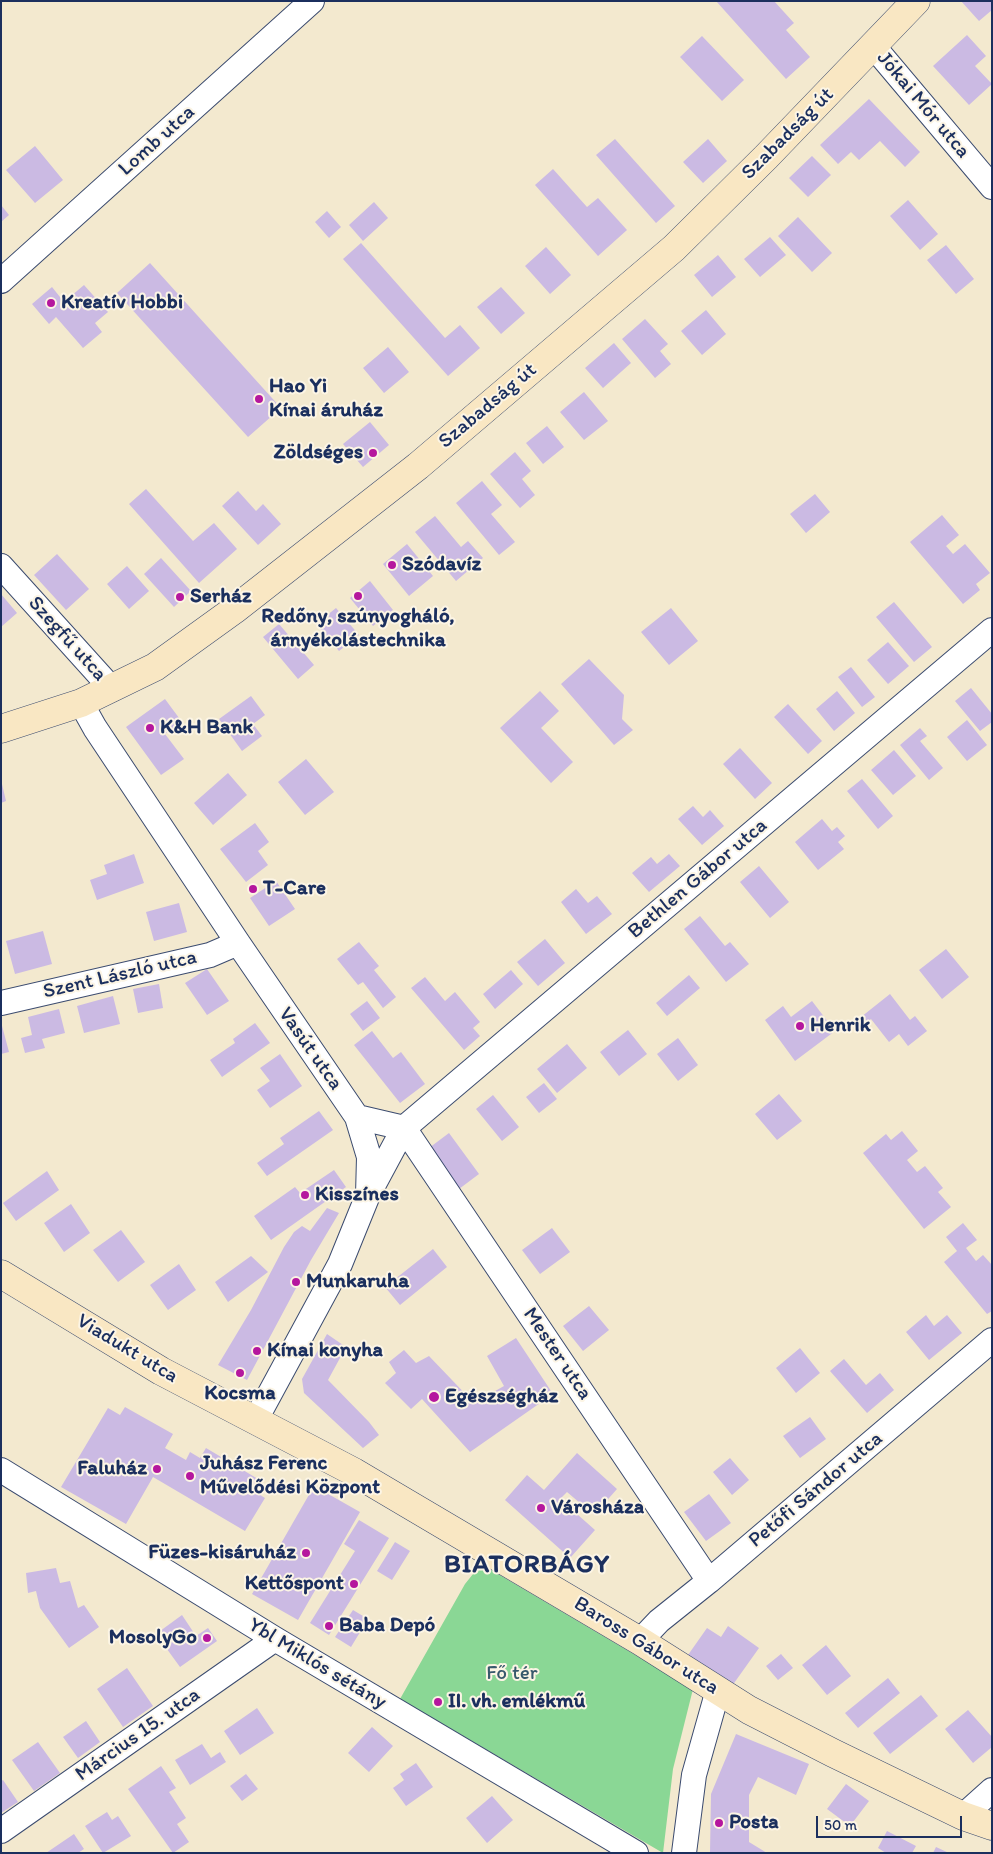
<!DOCTYPE html>
<html>
<head>
<meta charset="utf-8">
<style>
  body { margin:0 }
  #map { position:relative; width:993px; height:1854px; overflow:hidden; background:#f3e9cf; font-family:Itim,sans-serif }
  canvas { display:block }
  .frame { position:absolute; inset:0; border:2px solid #1b2f5e; pointer-events:none }
  .scale { position:absolute; left:816px; top:1816px; width:146px; height:22px; box-sizing:border-box; border:2px solid #1b2f5e; border-top:0; padding-left:6px; font-size:15px; line-height:18px; white-space:nowrap; color:#1b2f5e; -webkit-text-stroke:4px #fcf5e5; paint-order:stroke }
</style>
</head>
<body>
<div id="map">
<canvas width="993" height="1854"></canvas>
<div class="frame"></div>
<div class="scale">50 m</div>
</div>
<script>
const ctx = document.querySelector('canvas').getContext('2d');
ctx.lineJoin = 'round';
function paint(path, color) { ctx.fillStyle = color; ctx.fill(path, 'evenodd'); }
const shape = rows => new Path2D(rows.map(r => 'M' + r).join(''));
function stroke(path, color, width, dash) { ctx.strokeStyle = color; ctx.lineWidth = width; ctx.lineCap = dash ? 'butt' : 'round'; ctx.setLineDash(dash || []); ctx.stroke(path); }
function label(font, color, halo, rows, align = 'center') {
  ctx.font = font + ' Itim,sans-serif'; ctx.lineWidth = 4; ctx.setLineDash([]); ctx.textBaseline = 'middle'; ctx.strokeStyle = halo; ctx.fillStyle = color; for (const [text, x, y, turn = 0] of rows) {
    ctx.save(); ctx.translate(x, y); ctx.rotate((+turn || 0) * Math.PI / 180); ctx.textAlign = isNaN(turn) ? turn : align; if (halo) ctx.strokeText(text, 0, 0); ctx.fillText(text, 0, 0); ctx.restore();
  }
}
paint(shape([
  [481,1564,693,1689,673,1769,663,1853,400,1699,465,1584]
]), '#8ad795');
paint(shape([
  [716,1,774,1,794,23,786,30,810,57,786,79],
  [961,1,992,1,992,10,979,21],
  [967,35,986,56,975,66,992,84,969,105,933,66],
  [702,36,744,80,722,101,680,57],
  [869,99,920,152,905,167,880,141,859,160,851,152,838,164,820,145],
  [615,139,675,206,656,223,596,155],
  [708,139,727,161,703,183,683,162],
  [35,146,63,180,35,203,6,170],
  [812,156,831,175,808,197,789,178],
  [553,169,587,207,598,198,627,230,598,256,535,185],
  [908,200,938,234,920,250,890,216],
  [374,202,388,218,363,241,349,225],
  [1,205,9,215,1,222],
  [327,211,341,227,329,238,315,222],
  [798,217,832,253,812,272,778,236],
  [770,237,786,255,760,277,744,259],
  [361,243,445,338,460,325,480,348,448,376,343,259],
  [946,245,974,279,956,294,927,260],
  [546,247,571,275,550,294,525,266],
  [718,255,736,277,712,297,694,275],
  [150,263,281,408,248,437,117,293],
  [84,285,108,312,95,323,102,332,83,348,56,317,49,324,32,304,52,287,64,302],
  [501,287,525,313,501,334,477,307],
  [706,310,726,334,702,355,681,331],
  [645,319,668,344,660,351,671,364,655,378,622,339],
  [614,343,631,363,603,388,585,368],
  [388,347,409,372,384,393,363,368],
  [584,392,608,421,584,440,560,412],
  [370,422,389,445,363,467,343,444],
  [547,426,564,447,543,464,526,443],
  [515,452,531,471,522,479,535,495,520,508,490,474],
  [482,481,502,505,491,514,515,542,499,555,456,503],
  [146,489,193,541,214,523,237,549,199,583,129,504],
  [238,491,256,511,263,504,281,524,258,545,222,506],
  [815,494,830,512,806,533,790,514],
  [942,515,959,535,946,546,953,554,965,544,990,573,976,584,980,590,963,604,910,542],
  [435,516,461,547,468,541,483,558,456,581,415,532],
  [407,544,433,576,409,596,383,564],
  [57,554,89,589,66,610,34,575],
  [161,558,191,591,174,607,144,574],
  [127,566,149,591,129,609,107,584],
  [370,581,393,610,373,626,350,598],
  [1,594,17,613,1,627],
  [894,602,932,647,914,662,876,617],
  [336,608,359,635,339,651,316,624],
  [671,608,698,641,669,665,641,632],
  [279,624,314,665,298,679,263,637],
  [888,642,909,666,888,684,867,660],
  [589,659,624,695,622,719,633,730,614,745,561,684],
  [851,667,875,697,862,707,838,677],
  [971,688,992,714,992,722,980,731,955,701],
  [540,691,559,711,541,728,573,762,551,783,500,728],
  [837,691,855,713,834,731,816,709],
  [251,696,265,715,253,724,262,736,242,751,219,719],
  [165,699,182,722,165,734,184,759,161,775,126,727],
  [788,704,822,741,808,754,774,717],
  [967,720,987,745,967,761,947,737],
  [920,728,927,736,920,741,943,768,929,780,900,745],
  [740,748,772,783,755,799,723,764],
  [894,750,916,776,893,795,871,770],
  [306,759,334,792,305,815,278,782],
  [228,773,247,795,213,825,194,803],
  [862,779,893,816,878,829,847,791],
  [2,784,6,801,1,803,1,785],
  [693,806,703,817,710,810,724,826,702,845,678,819],
  [822,819,832,831,837,827,845,836,838,842,844,849,818,870,795,842],
  [255,823,269,842,258,851,268,865,246,882,220,849],
  [134,854,144,883,97,900,90,880,107,874,104,865],
  [669,854,680,866,649,892,632,873,651,857,657,864],
  [759,866,789,902,770,918,740,882],
  [276,881,295,909,269,926,250,898],
  [576,889,588,903,597,896,612,914,586,934,561,902],
  [179,903,187,932,154,941,146,912],
  [700,916,725,946,730,942,749,964,726,982,684,929],
  [43,931,52,964,15,974,6,941],
  [545,939,565,963,538,986,517,962],
  [359,942,379,966,374,970,396,997,383,1008,363,982,358,985,337,959],
  [946,949,969,977,942,999,919,970],
  [207,969,229,1001,207,1015,185,983],
  [511,970,523,984,495,1009,483,994],
  [689,975,700,988,667,1016,656,1003],
  [425,977,445,1001,455,992,480,1022,473,1028,480,1036,464,1050,411,988],
  [159,984,163,1008,138,1013,133,989],
  [890,994,910,1020,915,1016,927,1031,908,1046,899,1034,889,1042,871,1019,861,1027,856,1021],
  [113,996,120,1024,84,1033,77,1006],
  [367,1001,380,1018,363,1031,350,1014],
  [812,1001,835,1031,795,1061,765,1020,783,1006,791,1017],
  [59,1009,65,1033,42,1039,45,1048,25,1053,21,1038,32,1035,28,1017],
  [1,1022,9,1052,1,1054],
  [255,1023,270,1043,222,1077,210,1060,235,1043,233,1039],
  [628,1030,647,1054,619,1076,600,1052],
  [372,1031,393,1058,401,1052,425,1084,400,1103,354,1045],
  [678,1038,698,1065,678,1081,657,1054],
  [567,1044,587,1068,557,1093,537,1069],
  [280,1054,302,1086,270,1108,257,1090,270,1081,260,1068],
  [544,1083,557,1099,539,1113,526,1097],
  [779,1094,802,1121,777,1140,755,1114],
  [493,1095,519,1127,502,1141,476,1109],
  [319,1111,333,1130,267,1176,257,1163,284,1144,280,1138],
  [902,1131,918,1151,907,1160,917,1172,925,1166,943,1188,938,1192,951,1207,924,1229,863,1153,886,1134,891,1140],
  [449,1133,479,1174,459,1189,429,1148],
  [334,1170,346,1187,271,1240,254,1216,295,1187,300,1193],
  [47,1171,59,1190,16,1221,3,1203],
  [71,1204,90,1233,64,1252,44,1223],
  [327,1208,339,1213,311,1260,247,1380,218,1365,251,1310,284,1247,294,1232,302,1226,310,1231],
  [963,1223,977,1240,966,1248,976,1261,983,1255,992,1265,992,1311,987,1314,944,1262,957,1251,946,1237],
  [552,1228,570,1252,540,1274,522,1250],
  [121,1230,145,1262,118,1282,93,1250],
  [433,1249,447,1267,400,1305,385,1287],
  [251,1256,268,1272,228,1302,215,1282],
  [179,1264,196,1290,168,1310,150,1285],
  [589,1306,609,1330,583,1351,563,1326],
  [926,1315,934,1326,947,1315,962,1333,929,1360,906,1332],
  [327,1334,346,1347,328,1380,369,1422,379,1435,363,1448,304,1393,302,1379],
  [516,1338,553,1394,470,1452,422,1399,411,1409,385,1383,396,1373,389,1362,404,1350,416,1363,429,1356,474,1403,504,1386,487,1356],
  [800,1348,820,1373,796,1393,776,1368],
  [844,1359,866,1385,880,1373,894,1390,867,1413,830,1371],
  [125,1407,173,1434,165,1448,186,1460,190,1452,200,1458,206,1448,258,1479,252,1490,265,1498,245,1531,153,1477,126,1524,61,1487,108,1408,120,1415],
  [810,1417,826,1439,800,1458,783,1436],
  [577,1453,617,1489,594,1515,567,1492,560,1499,595,1530,570,1558,505,1500,527,1475,544,1490],
  [730,1458,749,1480,732,1495,713,1472],
  [314,1486,360,1512,298,1620,252,1594],
  [709,1494,731,1523,706,1541,684,1512],
  [359,1520,389,1538,329,1635,310,1623,355,1551,344,1544],
  [395,1542,410,1551,392,1580,377,1571],
  [56,1568,60,1583,70,1581,78,1608,84,1605,99,1627,69,1648,40,1608,36,1591,28,1593,26,1573],
  [353,1610,368,1619,351,1647,335,1637],
  [182,1615,196,1636,208,1628,217,1641,180,1667,156,1634],
  [728,1626,759,1648,732,1686,688,1655,707,1628,721,1637],
  [826,1645,851,1676,827,1695,802,1665],
  [781,1654,793,1668,778,1680,766,1666],
  [127,1668,153,1706,123,1727,97,1689],
  [888,1678,900,1693,858,1728,845,1713],
  [921,1695,938,1716,890,1754,873,1733],
  [257,1708,274,1733,240,1755,224,1731],
  [968,1710,992,1737,992,1747,973,1763,945,1729],
  [86,1721,100,1742,78,1758,63,1737],
  [372,1727,393,1746,369,1772,348,1753],
  [736,1734,809,1764,796,1795,758,1777,749,1795,749,1842,767,1853,710,1853,711,1794],
  [38,1742,60,1773,34,1791,12,1760],
  [202,1744,211,1758,220,1752,226,1762,190,1785,175,1760],
  [416,1763,433,1787,406,1806,393,1788,404,1780,400,1774],
  [161,1766,176,1788,169,1792,186,1818,177,1824,189,1842,173,1853,128,1789],
  [246,1774,258,1789,242,1801,230,1786],
  [3,1780,18,1802,1,1813,1,1781],
  [846,1784,869,1801,850,1826,827,1809],
  [492,1796,513,1820,487,1843,466,1818],
  [107,1812,112,1820,118,1816,131,1836,103,1853,85,1826],
  [887,1831,916,1846,912,1853,886,1853,878,1848],
  [74,1834,84,1849,78,1853,46,1853],
  [936,1847,949,1853,933,1853]
]), '#cbbae3');
const street = shape([
  [874,47,992,187],
  [1,281,312,1],
  [1,566,112,689],
  [81,703,95,728,238,943,357,1117,369,1157,368,1195,340,1264,255,1421],
  [1,1003,210,955,238,943],
  [357,1117,404,1128],
  [404,1128,709,1581],
  [368,1195,404,1128,992,630],
  [1,1470,275,1639,636,1853],
  [640,1641,659,1621,709,1581,992,1340],
  [963,1816,992,1790],
  [1,1831,275,1639],
  [684,1853,694,1775,718,1690]
]);
const secondary = shape([
  [1,729,81,703,155,667,234,610,418,466,674,248,766,157,916,1],
  [1,1274,161,1371,354,1472,403,1501,640,1641,749,1710,833,1753,963,1816,992,1826]
]);
stroke(street, '#3b4b6f', 26);
stroke(secondary, '#3b4b6f', 29);
stroke(street, '#fff', 24);
stroke(secondary, '#f9e7c3', 28);
for (const [x, y, r, color] of [
  [51,303,5,"#b5179e"],
  [259,399,5,"#b5179e"],
  [373,453,5,"#b5179e"],
  [392,565,5,"#b5179e"],
  [358,596,5,"#b5179e"],
  [180,597,5,"#b5179e"],
  [150,728,5,"#b5179e"],
  [253,889,5,"#b5179e"],
  [800,1026,5,"#b5179e"],
  [305,1195,5,"#b5179e"],
  [296,1282,5,"#b5179e"],
  [257,1351,5,"#b5179e"],
  [240,1373,5,"#b5179e"],
  [434,1397,6,"#b5179e"],
  [157,1469,5,"#b5179e"],
  [190,1476,5,"#b5179e"],
  [541,1508,5,"#b5179e"],
  [306,1553,5,"#b5179e"],
  [354,1584,5,"#b5179e"],
  [329,1626,5,"#b5179e"],
  [207,1638,5,"#b5179e"],
  [438,1702,5,"#b5179e"],
  [719,1823,5,"#b5179e"]
]) { const dot = new Path2D(); dot.arc(x, y, r, 0, 2 * Math.PI); ctx.fillStyle = color; ctx.fill(dot); stroke(dot, '#fcf5e5', 2); }
label('21px', '#1b2f5e', '#fcf5e5', [
  ["Jókai Mór utca",923,105,50],
  ["Szabadság út",788,134,-45],
  ["Lomb utca",157,141,-42],
  ["Szabadság út",488,406,-40],
  ["Szegfű utca",67,639,48],
  ["Bethlen Gábor utca",698,879,-40],
  ["Szent László utca",120,975,-13],
  ["Vasút utca",310,1049,55],
  ["Viadukt utca",127,1349,31],
  ["Mester utca",557,1354,56],
  ["Petőfi Sándor utca",816,1490,-40],
  ["Baross Gábor utca",646,1646,32],
  ["Ybl Miklós sétány",317,1664,31],
  ["Március 15. utca",138,1735,-35]
]);
label('bold 21px', '#1b2f5e', '#fcf5e5', [
  ["Kreatív Hobbi",61,303],
  ["Hao Yi",269,387],
  ["Kínai áruház",269,411],
  ["Zöldséges",363,453,"right"],
  ["Szódavíz",402,565],
  ["Serház",190,597],
  ["Redőny, szúnyogháló,",358,617,"center"],
  ["árnyékolástechnika",358,641,"center"],
  ["K&H Bank",160,728],
  ["T-Care",263,889],
  ["Henrik",810,1026],
  ["Kisszínes",315,1195],
  ["Munkaruha",306,1282],
  ["Kínai konyha",267,1351],
  ["Kocsma",240,1394,"center"],
  ["Egészségház",445,1397],
  ["Juhász Ferenc",200,1464],
  ["Művelődési Központ",200,1488],
  ["Faluház",147,1469,"right"],
  ["Városháza",551,1508],
  ["Füzes-kisáruház",296,1553,"right"],
  ["Kettőspont",344,1584,"right"],
  ["Baba Depó",339,1626],
  ["MosolyGo",197,1638,"right"],
  ["II. vh. emlékmű",448,1702],
  ["Posta",729,1823]
], 'left');
label('21px', '#37596c', '#fcf5e5', [
  ["Fő tér",512,1674]
]);
ctx.letterSpacing = '1px';
label('bold 26px', '#1b2f5e', '#fcf5e5', [
  ["BIATORBÁGY",527,1565]
]);
ctx.letterSpacing = '0px';
</script>
</body>
</html>
